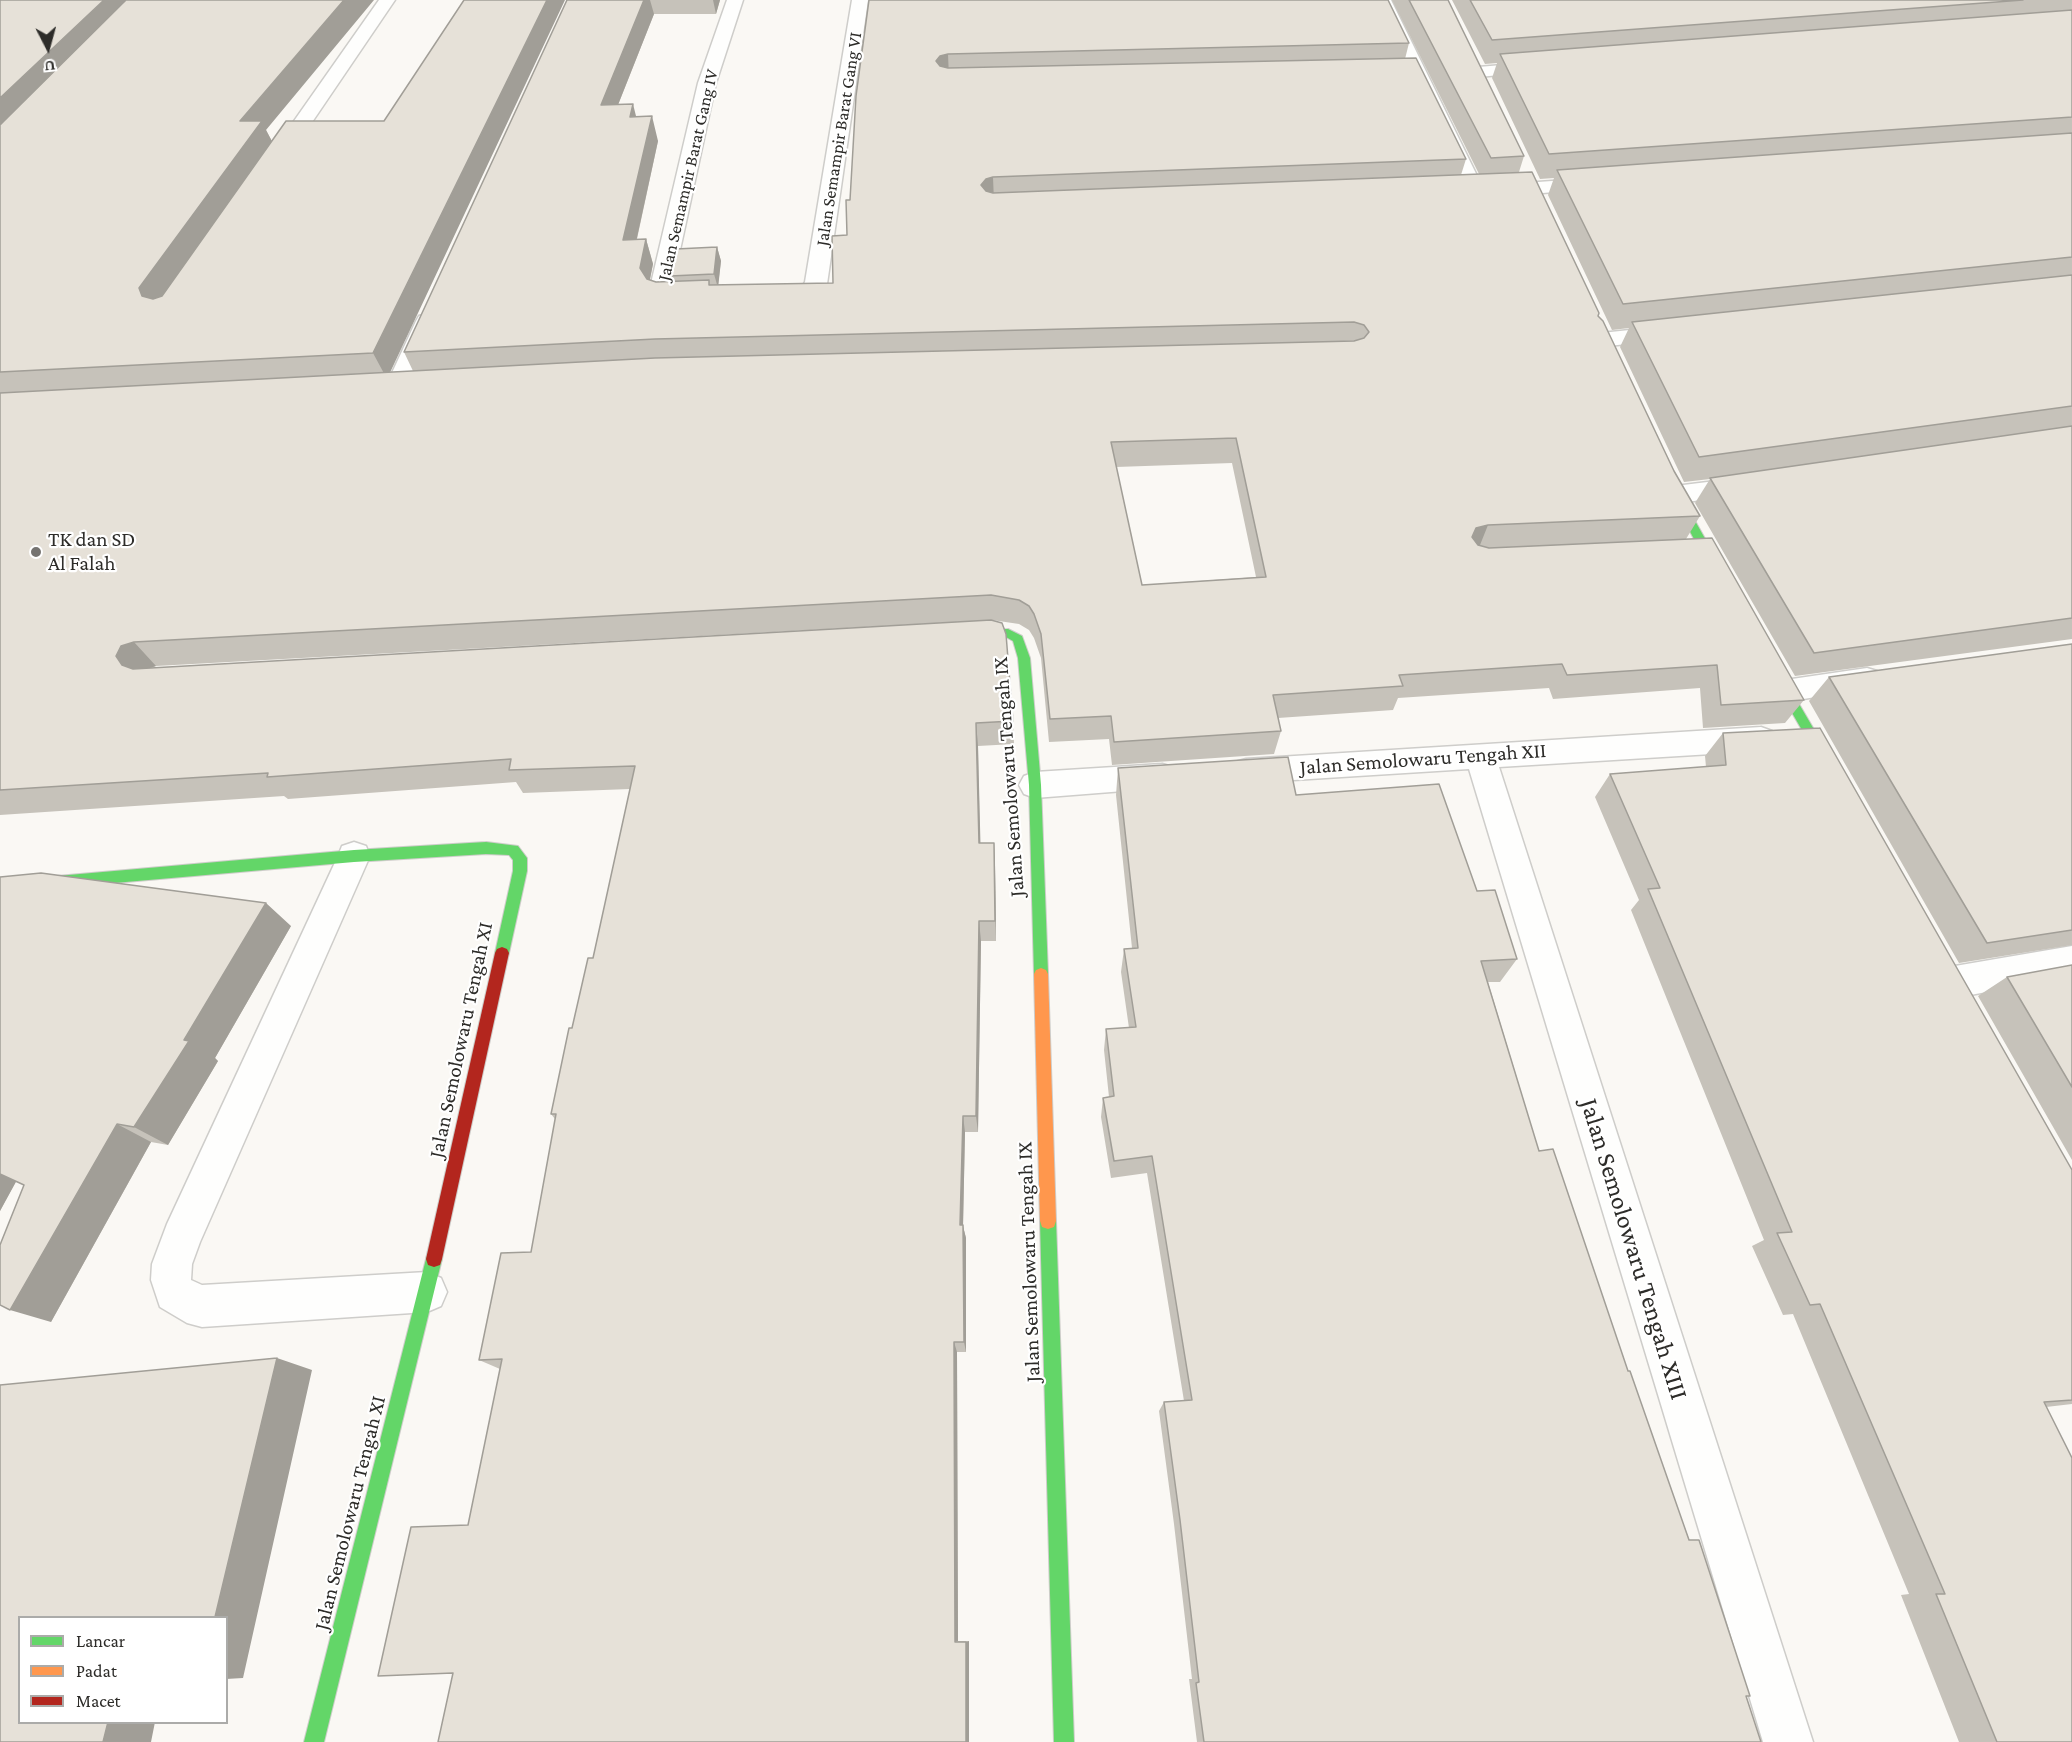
<!DOCTYPE html>
<html>
<head>
<meta charset="utf-8">
<style>
  body { margin:0 }
  #map { position:relative; width:2072px; height:1742px; overflow:hidden; background:#faf8f4; font-family:"Crimson Pro",serif }
  canvas { display:block }
  .legend { position:absolute; left:18px; top:1616px; width:210px; height:108px; box-sizing:border-box; background:#fff; border:2px solid #ababa9; margin:0; padding:8px 10px; list-style:none; font-size:18px; color:#2d2c29 }
  .legend li { display:flex; align-items:center; gap:12px; height:30px }
  .legend b { width:30px; border:2px solid #ababa9 }
  .north { position:absolute; left:18px; top:18px; width:60px; height:60px; -webkit-text-stroke:4px #fff; paint-order:stroke; rotate:174deg; font-size:16px; font-weight:700; line-height:24px; text-align:center; color:#2d2c29 }
  .north::after { content:''; display:block; margin:auto; width:21px; height:27px; background:#2d2c29; clip-path:polygon(50% 0,100% 100%,50% 72%,0 100%) }
</style>
</head>
<body>
<div id="map">
<canvas width="2072" height="1742"></canvas>
<ul class="legend">
<li><b style="height:8px;background:#63d668"></b>Lancar</li>
<li><b style="height:8px;background:#ff974d"></b>Padat</li>
<li><b style="height:8px;background:#b3261e"></b>Macet</li>
</ul>
<div class="north">U</div>
</div>
<script>
const ctx = document.querySelector('canvas').getContext('2d');
ctx.lineJoin = 'round';
const shape = rows => new Path2D(rows.map(r => 'M' + r).join(''));
function stroke(path, color, width, dash) { ctx.strokeStyle = color; ctx.lineWidth = width; ctx.lineCap = dash ? 'butt' : 'round'; ctx.setLineDash(dash || []); ctx.stroke(path); }
function paint(path, color) { ctx.fillStyle = color; ctx.fill(path, 'evenodd'); }
function label(font, color, halo, rows, align = 'center') {
  ctx.font = font + ' "Crimson Pro",serif'; ctx.lineWidth = 4.5; ctx.setLineDash([]); ctx.textBaseline = 'middle'; ctx.strokeStyle = halo; ctx.fillStyle = color; for (const [text, x, y, turn = 0] of rows) {
    ctx.save(); ctx.translate(x, y); ctx.rotate((+turn || 0) * Math.PI / 180); ctx.textAlign = isNaN(turn) ? turn : align; if (halo) ctx.strokeText(text, 0, 0); ctx.fillText(text, 0, 0); ctx.restore();
  }
}
const street = shape([
  [379,0,395,0,285,162,271,162,268,158,379,0],
  [727,0,743,0,716,83,671,292,691,291,699,293,702,298,699,303,691,305,664,305,656,303,649,292,698,83,727,0],
  [852,0,868,0,827,284,817,296,776,301,768,299,765,294,768,289,803,285,805,282,852,0],
  [1375,0,1391,0,1485,192,1482,196,1475,198,1468,196,1465,192,1375,0],
  [1539,62,1545,63,1548,67,1545,71,1478,77,1472,76,1469,72,1472,68,1478,67,1539,62],
  [1594,178,1601,180,1604,184,1601,188,1496,197,1489,195,1486,191,1489,187,1496,185,1594,178],
  [427,314,435,316,438,321,409,388,405,393,397,395,389,393,385,388,416,321,419,316,427,314],
  [1668,326,1676,328,1679,333,1676,338,1601,347,1593,345,1589,340,1593,335,1601,333,1668,326],
  [1748,477,1757,479,1761,485,1757,491,1675,504,1666,501,1662,495,1666,489,1675,486,1748,477],
  [1867,668,1877,671,1882,679,1877,687,1785,702,1775,699,1770,691,1775,683,1785,680,1867,668],
  [1761,727,1772,731,1776,739,1772,747,1761,751,1499,767,1813,1742,1763,1742,1469,769,1246,783,1235,780,1230,771,1235,762,1246,759,1761,727],
  [1162,764,1173,767,1178,776,1173,785,1162,788,1035,798,1024,794,1019,785,1024,776,1035,772,1162,764],
  [354,842,366,846,370,856,200,1242,192,1264,191,1280,202,1285,427,1272,441,1278,447,1292,441,1306,427,1312,202,1327,187,1323,160,1307,151,1280,152,1264,167,1224,338,856,342,846,354,842],
  [2072,946,2072,976,1949,999,1937,994,1931,983,1937,972,1949,967,2072,946]
]);
const fast = shape([
  [1671,484,1676,487,1726,576,1724,579,1716,579,1714,576,1666,487,1671,484],
  [1008,629,1022,636,1030,658,1041,785,1048,974,1046,978,1041,980,1036,978,1034,974,1029,785,1018,658,1013,641,1006,637,960,638,954,634,960,630,1008,629],
  [1774,667,1778,668,1833,762,1835,766,1833,770,1825,770,1768,671,1774,667],
  [486,842,518,846,527,858,527,871,509,953,507,957,502,959,497,957,495,953,513,871,513,860,509,855,486,854,354,862,0,893,0,881,354,850,486,842],
  [1048,1213,1054,1215,1056,1221,1074,1742,1054,1742,1040,1221,1042,1215,1048,1213],
  [434,1251,440,1253,442,1259,324,1742,304,1742,426,1259,428,1253,434,1251]
]);
const slow = shape([
  [1041,968,1046,970,1048,974,1056,1221,1054,1227,1048,1229,1042,1227,1040,1221,1034,974,1036,970,1041,968]
]);
const jam = shape([
  [502,947,507,949,509,953,442,1259,440,1265,434,1267,428,1265,426,1259,495,953,497,949,502,947]
]);
stroke(street, '#cecdca', 3);
stroke(fast, '#cecdca', 2);
stroke(slow, '#cecdca', 2);
stroke(jam, '#cecdca', 2);
paint(street, '#fefefd');
paint(fast, '#63d668');
paint(slow, '#ff974d');
paint(jam, '#b3261e');
paint(shape([
  [0,0,266,130,390,372,413,371,404,352,567,0,720,0,716,14,654,14,618,105,636,117,658,141,637,239,646,239,653,264,650,280,656,282,672,281,670,276,717,247,721,261,718,285,833,283,847,235,868,9,1409,43,1405,59,1466,159,1461,175,1479,174,1392,0,1448,0,1524,156,1519,172,1598,316,1674,471,1700,516,1686,539,1804,700,1785,723,1703,728,1700,688,1553,699,1549,688,1398,698,1393,710,1278,718,1281,731,1274,754,1112,765,1109,739,1049,742,1041,658,1034,638,1029,630,1019,624,992,620,156,666,151,668,1013,721,1014,744,978,746,980,843,994,843,995,865,996,941,981,941,978,1132,965,1132,963,1226,966,1238,966,1352,957,1352,958,1641,969,1641,969,1742,438,1742,453,1673,468,1525,500,1369,479,1360,531,1252,555,1119,551,1114,572,1028,593,958,630,789,523,793,516,782,288,799,284,796,0,815],
  [1232,463,1256,577,1142,585,1116,467],
  [1452,0,2072,0,2072,639,1795,676,1695,503,1710,479,1684,482,1620,347,1629,328,1612,330,1548,195,1554,178,1540,179,1492,78,1497,63,1485,64],
  [2072,644,2072,945,1959,963,1809,701,1829,677],
  [1723,733,2072,1170,2072,1404,2046,1407,2072,1742,1959,1742,1901,1595,1909,1594,1793,1314,1783,1315,1752,1246,1764,1240,1631,910,1639,900,1595,797,1610,774,1706,767,1705,756],
  [1118,768,1296,795,1477,891,1517,959,1500,982,1488,982,1539,1151,1628,1371,1746,1696,1761,1742,1197,1742,1189,1679,1192,1679,1174,1524,1159,1411,1164,1402,1184,1401,1147,1173,1111,1178,1101,1117,1103,1098,1109,1097,1104,1050,1106,1029,1129,1028,1121,972,1124,949,1132,948,1116,795],
  [0,877,291,926,215,1058,218,1061,168,1145,151,1142,51,1322,24,1185,16,1181,0,1211],
  [2072,965,2072,1160,1978,996,2007,977]
]), '#c6c2ba');
paint(shape([
  [104,0,141,0,0,139,0,98],
  [344,0,374,0,266,130,274,145,156,314,142,296,139,288,240,121],
  [547,0,565,0,387,379,373,353],
  [644,0,650,0,654,14,608,130,601,105],
  [713,0,720,0,716,14],
  [948,54,949,78,936,61,940,56],
  [633,104,639,128,630,117],
  [652,116,658,141,631,265,623,240],
  [993,177,994,202,981,185,986,179],
  [646,239,653,264,647,293,640,268],
  [717,247,721,261,718,288,714,274],
  [1488,525,1478,550,1466,553,1476,528],
  [134,642,156,666,144,670,139,680,122,665,116,656,121,646],
  [976,723,978,746,981,865,979,843],
  [994,843,995,865,996,941,995,921],
  [266,903,291,926,215,1058,218,1061,168,1145,134,1127,184,1040],
  [979,921,981,941,978,1132,976,1116],
  [963,1116,965,1132,963,1226,966,1238,966,1352,964,1342,960,1225],
  [117,1124,151,1142,51,1322,10,1310],
  [0,1173,17,1180,0,1211],
  [954,1342,957,1352,958,1641,955,1642],
  [277,1358,312,1370,243,1678,226,1679,226,1617,215,1617],
  [969,1641,969,1742,966,1742,966,1642],
  [108,1722,155,1722,151,1742,103,1742]
]), '#a19e97');
const building = shape([
  [0,0,104,0,0,98,0,0],
  [126,0,344,0,240,121,262,121,139,288,142,296,153,299,162,296,286,121,384,121,464,0,547,0,373,353,0,372,0,125,126,0],
  [567,0,644,0,601,105,633,104,630,117,652,116,623,240,646,239,640,268,647,279,656,282,709,280,709,285,833,283,832,236,847,235,846,200,850,200,856,96,869,0,1388,0,1409,43,948,54,940,56,936,61,940,66,948,68,1416,58,1466,159,993,177,986,179,981,185,986,191,993,193,1532,172,1599,313,1598,316,1603,321,1674,471,1700,516,1488,525,1476,528,1472,537,1478,545,1489,548,1712,538,1804,700,1721,705,1717,665,1567,675,1562,664,1399,675,1403,686,1273,695,1281,731,1114,742,1111,716,1050,719,1041,634,1034,614,1029,606,1019,600,991,595,134,642,121,646,116,656,122,665,133,669,991,620,1002,623,1006,634,1013,721,976,723,979,843,994,843,995,921,979,921,976,1116,963,1116,960,1225,963,1225,964,1342,954,1342,955,1642,966,1642,966,1742,438,1742,453,1673,378,1676,411,1527,468,1525,502,1359,479,1360,501,1253,531,1252,556,1114,551,1114,569,1028,572,1028,588,958,593,958,635,766,509,770,511,759,267,777,268,773,0,790,0,393,655,358,1354,341,1364,338,1369,332,1364,325,1354,322,655,339,404,352,567,0],
  [1236,438,1266,577,1142,585,1111,442,1236,438],
  [1409,0,1448,0,1524,156,1491,158,1409,0],
  [1470,0,2023,0,1492,40,1470,0],
  [2072,10,2072,117,1549,154,1500,54,2072,10],
  [2072,133,2072,257,1623,304,1557,170,2072,133],
  [717,247,714,274,670,276,676,249,717,247],
  [2072,275,2072,406,1699,457,1632,322,2072,275],
  [2072,426,2072,618,1814,653,1710,478,2072,426],
  [2072,644,2072,930,1987,943,1829,677,2072,644],
  [1820,728,2072,1170,2072,1400,2044,1402,2072,1458,2072,1742,1997,1742,1936,1594,1945,1594,1820,1304,1810,1305,1777,1233,1792,1232,1648,889,1660,888,1610,774,1726,765,1723,733,1820,728],
  [1288,757,1296,795,1439,784,1477,891,1495,890,1517,959,1481,961,1539,1151,1553,1149,1628,1371,1630,1371,1689,1540,1699,1540,1750,1696,1746,1696,1761,1742,1204,1742,1196,1683,1199,1682,1180,1520,1164,1402,1192,1400,1152,1156,1114,1161,1103,1098,1114,1096,1106,1029,1136,1027,1124,949,1138,948,1118,768,1288,757],
  [41,873,266,903,184,1040,189,1041,134,1127,117,1124,10,1310,0,1305,0,1245,24,1185,0,1174,0,877,41,873],
  [2072,965,2072,1087,2007,977,2072,965],
  [277,1358,215,1617,20,1617,20,1722,108,1722,103,1742,0,1742,0,1385,277,1358]
]);
paint(building, '#e6e1d8');
stroke(building, '#a19e97', 1.5);
for (const [x, y, r, color] of [
  [36,552,6,"#757370"]
]) { const dot = new Path2D(); dot.arc(x, y, r, 0, 2 * Math.PI); ctx.fillStyle = color; ctx.fill(dot); stroke(dot, '#fff', 2); }
label('18px', '#2d2c29', '#fff', [
  ["Jalan Semampir Barat Gang VI",839,139,-81],
  ["Jalan Semampir Barat Gang IV",688,175,-77]
]);
label('21px', '#2d2c29', '#fff', [
  ["TK dan SD",48,540],
  ["Al Falah",48,564]
], 'left');
label('21px', '#2d2c29', '#fff', [
  ["Jalan Semolowaru Tengah XII",1423,759,-4],
  ["Jalan Semolowaru Tengah IX",1009,777,-94],
  ["Jalan Semolowaru Tengah XI",461,1040,-78],
  ["Jalan Semolowaru Tengah IX",1029,1262,-92],
  ["Jalan Semolowaru Tengah XI",350,1513,-76]
]);
label('26px', '#2d2c29', '#fff', [
  ["Jalan Semolowaru Tengah XIII",1634,1249,73]
]);
</script>
</body>
</html>
